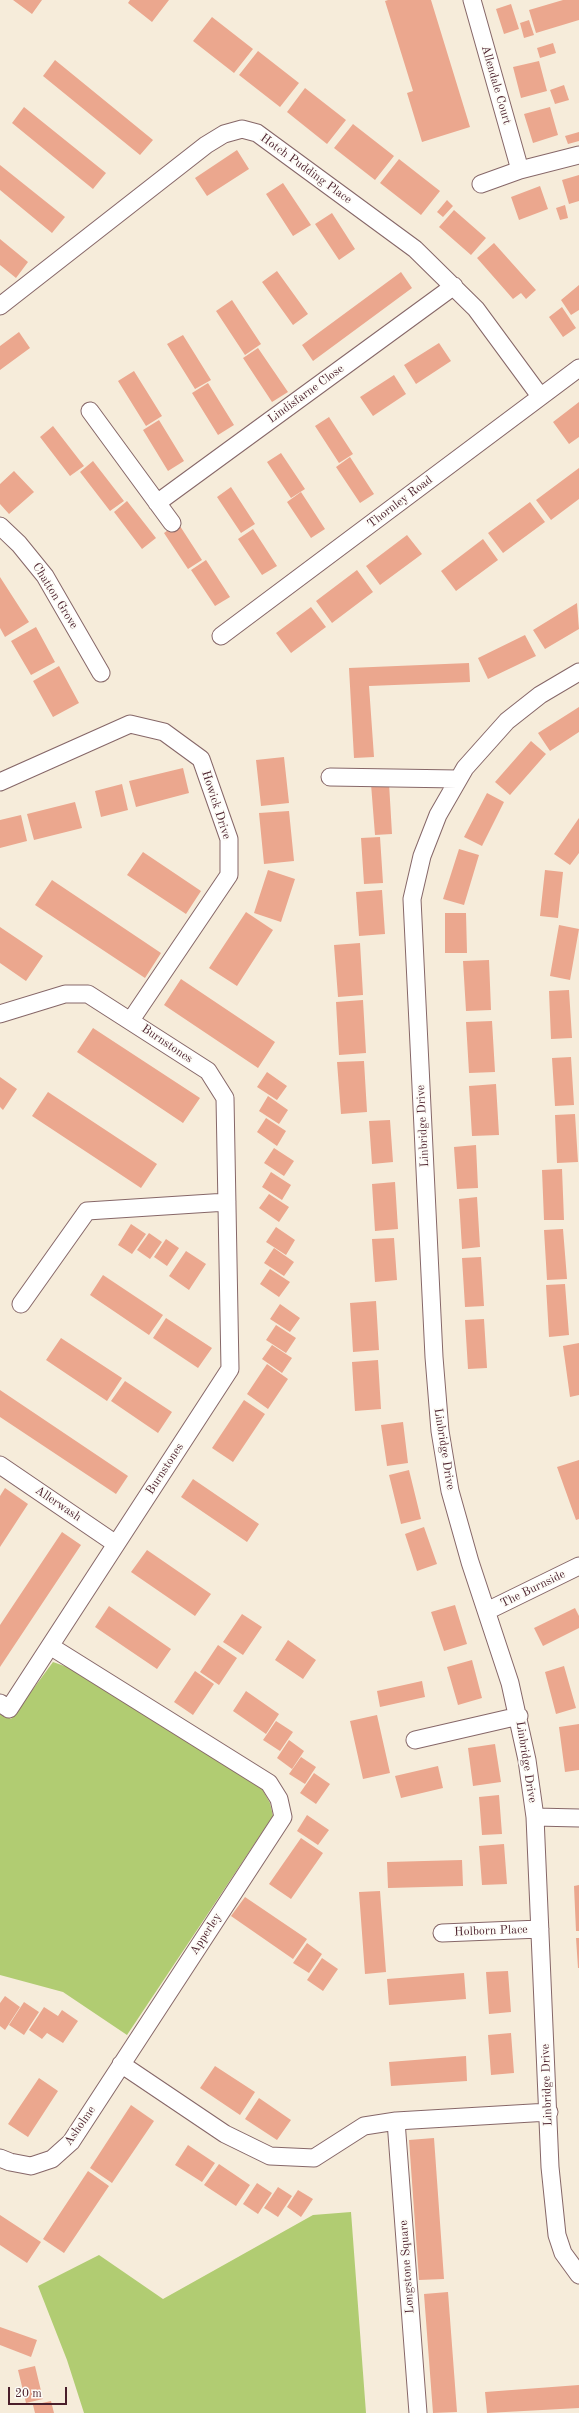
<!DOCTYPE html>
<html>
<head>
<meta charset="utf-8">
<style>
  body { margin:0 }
  #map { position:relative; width:579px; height:2413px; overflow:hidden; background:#f6ecda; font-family:"Old Standard TT",serif }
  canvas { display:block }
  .scale { position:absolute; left:8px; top:2387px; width:59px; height:18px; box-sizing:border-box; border:2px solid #4a1f2b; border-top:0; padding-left:5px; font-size:12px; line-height:14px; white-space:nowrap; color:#4a1f2b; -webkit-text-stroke:3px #fdfcf7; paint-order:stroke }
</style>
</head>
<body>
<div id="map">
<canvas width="579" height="2413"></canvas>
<div class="scale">20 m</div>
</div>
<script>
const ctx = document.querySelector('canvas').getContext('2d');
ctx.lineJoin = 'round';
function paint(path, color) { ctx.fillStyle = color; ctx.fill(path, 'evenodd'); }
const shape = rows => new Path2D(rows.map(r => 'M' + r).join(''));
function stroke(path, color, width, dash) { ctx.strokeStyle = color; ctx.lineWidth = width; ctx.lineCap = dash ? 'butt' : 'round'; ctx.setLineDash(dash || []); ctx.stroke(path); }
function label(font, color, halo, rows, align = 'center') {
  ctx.font = font + ' "Old Standard TT",serif'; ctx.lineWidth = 3.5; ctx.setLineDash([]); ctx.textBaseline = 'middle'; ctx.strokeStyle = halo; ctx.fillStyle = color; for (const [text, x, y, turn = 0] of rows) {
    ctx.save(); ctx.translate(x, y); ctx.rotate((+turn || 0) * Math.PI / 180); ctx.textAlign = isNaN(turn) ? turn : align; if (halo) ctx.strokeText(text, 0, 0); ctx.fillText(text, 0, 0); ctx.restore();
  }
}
paint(shape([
  [53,1662,70,1668,261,1787,270,1803,273,1816,127,2035,63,1992,0,1975,0,1712,11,1719],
  [351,2212,366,2413,84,2413,67,2360,38,2286,99,2255,163,2299,313,2215]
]), '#b1cc72');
paint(shape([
  [13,0,42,0,32,14],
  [130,0,169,0,152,22,128,3],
  [388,0,431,0,470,127,422,142,407,93,413,91,385,1],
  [563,0,579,0,579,20,536,33,529,10],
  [511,4,519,29,504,34,496,9],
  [212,17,253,49,234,73,193,41],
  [529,20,534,35,524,38,520,23],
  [553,43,556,53,540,58,537,48],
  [258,51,299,83,280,107,239,75],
  [55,60,153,140,140,155,43,76],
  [539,61,547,91,521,98,513,67],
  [564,85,569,100,555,104,550,90],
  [305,88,346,120,327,144,287,112],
  [24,107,106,173,93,189,12,123],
  [550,107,558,135,533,143,524,114],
  [353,124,394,156,375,180,334,148],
  [579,132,579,141,568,144,565,136],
  [237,150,249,169,207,196,195,178],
  [399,159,440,191,421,215,380,183],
  [0,165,65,217,52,233,0,190],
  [579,175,579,201,569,204,562,180],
  [283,183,311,225,293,236,266,194],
  [540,186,548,209,519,220,511,197],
  [447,200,453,206,443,217,437,212],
  [565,205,568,218,560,220,556,208],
  [454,210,486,238,471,255,439,227],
  [332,213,355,249,339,260,315,224],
  [0,239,28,262,16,278,0,265],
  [494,243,536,290,526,299,521,293,513,299,477,258],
  [277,271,308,314,293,325,262,282],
  [401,272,412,288,313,361,302,345],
  [579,285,579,310,571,315,561,300],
  [232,300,261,344,245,355,216,311],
  [562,307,576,328,563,337,549,317],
  [19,332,30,348,0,370,0,346],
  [183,335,211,380,195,389,167,344],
  [439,343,451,361,416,384,404,365],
  [258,348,288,392,272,402,243,358],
  [134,371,162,416,146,426,118,381],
  [394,375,406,394,373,416,360,397],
  [208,383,234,425,218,435,192,393],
  [579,402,579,437,569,444,553,422],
  [329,417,353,454,339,463,315,426],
  [159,420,184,461,168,471,143,430],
  [53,426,84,466,70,476,40,437],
  [281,453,305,489,291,498,267,462],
  [350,457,374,494,360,503,336,467],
  [93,461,124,501,110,511,80,472],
  [579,468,579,499,551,520,536,500],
  [14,471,34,492,9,514,0,504,0,484],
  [231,487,255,524,241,533,217,497],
  [301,492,325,529,311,538,287,502],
  [127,501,156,538,142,549,114,512],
  [530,502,545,522,503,553,488,533],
  [178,523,202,560,188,569,164,533],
  [253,529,277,566,262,575,238,539],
  [407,535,422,554,380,585,366,566],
  [483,539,498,560,456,591,441,571],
  [206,560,230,597,215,606,191,570],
  [357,570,373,592,332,623,316,601],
  [0,577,29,622,5,637,0,628],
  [577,603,579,629,545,649,533,630],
  [311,607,326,627,291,653,276,633],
  [36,627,55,662,31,675,11,641],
  [525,635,536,656,488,679,478,658],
  [469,663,470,682,369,686,374,757,354,758,349,668],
  [59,666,79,703,53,717,33,681],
  [579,707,579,732,550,751,538,733],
  [531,741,546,754,510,795,495,782],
  [284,757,289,803,261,806,256,760],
  [183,768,189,793,136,807,129,781],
  [389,783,392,834,375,835,371,784],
  [122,784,128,810,101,817,95,791],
  [487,793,504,802,482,846,464,837],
  [75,802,82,828,34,840,27,814],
  [289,811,294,861,264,864,259,813],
  [21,815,27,841,0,848,0,820],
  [579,818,579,853,570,865,554,854],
  [380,837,383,883,364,884,361,838],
  [459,849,479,855,464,905,443,899],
  [143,852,201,891,186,914,127,875],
  [268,870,295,879,281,922,254,913],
  [545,870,563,872,558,918,540,916],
  [52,880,161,953,145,978,35,905],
  [382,890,385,934,359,936,356,892],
  [246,912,273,930,237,986,209,968],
  [445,913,466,913,467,953,445,953],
  [559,925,579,929,570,980,550,976],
  [0,927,43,956,26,981,0,963],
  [360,943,363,995,338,997,334,945],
  [489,960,491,1010,466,1011,463,961],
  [181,979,275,1042,258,1068,164,1005],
  [569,990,572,1038,551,1039,549,991],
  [363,1000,366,1053,339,1055,336,1002],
  [492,1021,495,1072,469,1073,466,1022],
  [93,1028,200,1098,183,1123,77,1052],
  [571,1057,574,1105,555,1106,552,1058],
  [364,1061,367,1112,341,1114,337,1062],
  [267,1072,287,1086,277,1100,257,1087],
  [0,1077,17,1089,3,1110,0,1107],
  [496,1084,499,1135,472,1136,469,1086],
  [48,1092,157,1164,141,1188,32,1116],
  [268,1096,288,1110,279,1124,259,1111],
  [575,1114,578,1162,557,1163,555,1115],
  [266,1118,286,1131,277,1146,257,1132],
  [390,1120,393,1162,372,1164,369,1121],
  [476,1145,478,1188,457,1189,454,1147],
  [274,1148,294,1161,284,1176,264,1163],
  [562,1169,564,1220,544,1220,542,1170],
  [271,1172,291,1185,282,1200,262,1187],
  [395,1182,398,1229,375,1231,372,1184],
  [269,1194,289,1207,279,1222,259,1208],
  [477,1197,480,1247,462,1249,459,1199],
  [131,1224,146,1234,132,1254,118,1245],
  [276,1227,295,1240,286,1255,266,1242],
  [563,1229,567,1279,547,1280,544,1230],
  [149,1233,162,1242,150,1259,137,1250],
  [394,1238,397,1280,375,1282,372,1239],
  [166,1239,179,1248,167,1266,154,1257],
  [274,1248,294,1262,284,1276,264,1263],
  [186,1251,206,1264,189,1290,169,1276],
  [481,1257,484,1306,465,1307,462,1258],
  [270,1269,290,1282,279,1297,260,1284],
  [103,1275,163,1315,149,1335,90,1295],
  [565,1284,569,1335,549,1337,546,1285],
  [376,1301,379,1350,353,1352,350,1303],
  [280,1304,300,1318,290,1332,270,1319],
  [166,1318,212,1348,198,1368,153,1338],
  [484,1319,487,1368,468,1369,465,1320],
  [276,1325,296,1338,286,1353,266,1340],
  [61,1338,122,1378,107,1401,46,1360],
  [579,1343,579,1395,570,1397,563,1346],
  [272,1345,292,1358,282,1373,262,1359],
  [378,1360,381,1409,355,1411,352,1362],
  [267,1364,288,1379,268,1409,247,1394],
  [125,1381,172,1412,158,1433,111,1401],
  [0,1390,128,1476,116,1494,0,1417],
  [244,1400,265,1414,233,1462,212,1448],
  [403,1422,408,1463,387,1466,381,1425],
  [579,1460,579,1519,576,1520,557,1467],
  [409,1470,421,1519,401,1524,389,1475],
  [193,1479,259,1524,247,1542,181,1497],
  [5,1488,28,1504,0,1547,0,1496],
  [424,1527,437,1564,417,1571,405,1534],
  [62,1532,81,1545,0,1667,0,1625],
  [147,1550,211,1594,195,1616,131,1572],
  [455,1605,467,1644,444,1651,431,1612],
  [109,1606,171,1649,157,1669,95,1627],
  [575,1608,579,1616,579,1628,543,1646,534,1628],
  [242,1614,262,1627,243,1655,223,1642],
  [288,1640,316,1660,303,1679,275,1660],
  [218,1645,237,1658,219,1685,200,1672],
  [472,1660,482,1698,458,1705,447,1667],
  [564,1666,576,1708,556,1714,545,1672],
  [195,1671,214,1684,193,1715,174,1702],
  [422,1681,425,1697,380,1707,377,1691],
  [246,1691,279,1714,266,1734,233,1711],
  [377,1715,390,1773,363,1779,350,1721],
  [276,1721,293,1732,280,1751,263,1740],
  [579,1724,579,1770,565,1772,559,1727],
  [289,1740,304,1751,292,1769,277,1758],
  [495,1744,501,1782,473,1786,468,1748],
  [301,1757,316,1767,305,1784,289,1774],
  [438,1766,443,1788,401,1798,395,1776],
  [314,1773,330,1784,316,1804,300,1793],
  [499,1795,502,1834,482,1835,479,1797],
  [307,1815,329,1830,318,1845,297,1831],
  [301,1838,323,1853,291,1899,269,1884],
  [504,1844,507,1884,482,1885,479,1846],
  [462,1860,463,1886,388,1888,387,1862],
  [579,1885,579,1931,576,1931,574,1886],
  [380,1891,386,1972,365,1974,359,1892],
  [245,1897,307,1939,293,1959,231,1916],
  [576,1938,579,1938,579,1968,578,1968],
  [307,1943,322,1954,309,1973,293,1963],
  [322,1958,338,1969,323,1991,307,1980],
  [508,1971,511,2012,489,2014,486,1972],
  [464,1973,466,1999,389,2005,387,1979],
  [5,1996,20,2007,5,2030,0,2026,0,2003],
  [24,2002,39,2012,24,2035,9,2025],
  [44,2007,58,2016,62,2010,78,2021,63,2043,47,2033,42,2039,29,2030],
  [511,2033,514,2073,491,2075,488,2035],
  [466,2056,467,2081,391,2086,389,2062],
  [215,2066,255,2092,240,2115,200,2088],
  [39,2078,58,2091,28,2137,8,2124],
  [259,2098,291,2120,277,2140,245,2119],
  [131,2105,154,2121,112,2183,90,2168],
  [434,2138,444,2279,419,2280,409,2140],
  [188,2145,215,2163,202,2182,175,2165],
  [219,2164,250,2185,236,2206,204,2185],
  [88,2171,109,2186,64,2253,43,2239],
  [257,2183,272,2193,258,2214,243,2204],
  [278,2187,292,2196,278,2217,264,2208],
  [298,2190,313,2199,301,2217,287,2207],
  [0,2215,41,2242,27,2263,0,2245],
  [448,2292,457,2412,433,2413,424,2294],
  [0,2327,37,2340,31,2357,0,2345],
  [35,2366,43,2399,26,2403,18,2370],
  [579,2385,579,2408,487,2413,485,2392],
  [51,2401,54,2413,35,2413,33,2405]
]), '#eba78e');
const minor = shape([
  [472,0,520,170],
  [481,184,520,170,579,155],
  [0,306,206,145,224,134,242,129,257,133,415,249,476,309,540,396],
  [90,411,172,523],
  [157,503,454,286],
  [0,526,19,544,45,576,101,673],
  [221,636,579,368],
  [579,672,540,695,507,721,465,768,438,815,422,856,412,899,434,1357,440,1431,450,1491,470,1562,510,1683,527,1760,535,1817,550,2167,557,2235,563,2253,579,2275],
  [330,777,457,779],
  [0,782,130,724,164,732,201,759,229,839,229,875,131,1020],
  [0,1014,65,994,88,994,208,1071,225,1098,230,1369,9,1709,0,1703],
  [21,1304,87,1211,227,1202],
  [0,1465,116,1544],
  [487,1611,579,1566],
  [415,1740,519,1716],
  [535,1817,579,1818],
  [442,1933,540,1929],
  [121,2064,225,2134,270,2156,314,2158,364,2126,396,2121,549,2112],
  [396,2121,418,2413],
  [0,2158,10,2162,31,2166,52,2159,71,2142,283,1817,279,1799,269,1783,50,1646]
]);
stroke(minor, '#866768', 19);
stroke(minor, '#fff', 17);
label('12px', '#4a1f2b', '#fdfcf7', [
  ["Allendale Court",496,85,74],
  ["Hotch Pudding Place",306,169,36],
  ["Lindisfarne Close",306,394,-36],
  ["Thornley Road",400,502,-37],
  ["Chatton Grove",55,596,58],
  ["Howick Drive",216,805,72],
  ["Burnstones",167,1044,34],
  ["Linbridge Drive",423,1126,-93],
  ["Linbridge Drive",444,1449,81],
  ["Burnstones",165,1469,-57],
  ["Allerwash",58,1504,34],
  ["The Burnside",533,1589,-26],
  ["Linbridge Drive",526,1762,81],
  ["Holborn Place",491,1931,-2],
  ["Apperley",206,1934,-57],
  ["Linbridge Drive",547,2085,-92],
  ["Asholme",80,2126,-55],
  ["Longstone Square",407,2267,-94]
]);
</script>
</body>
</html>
